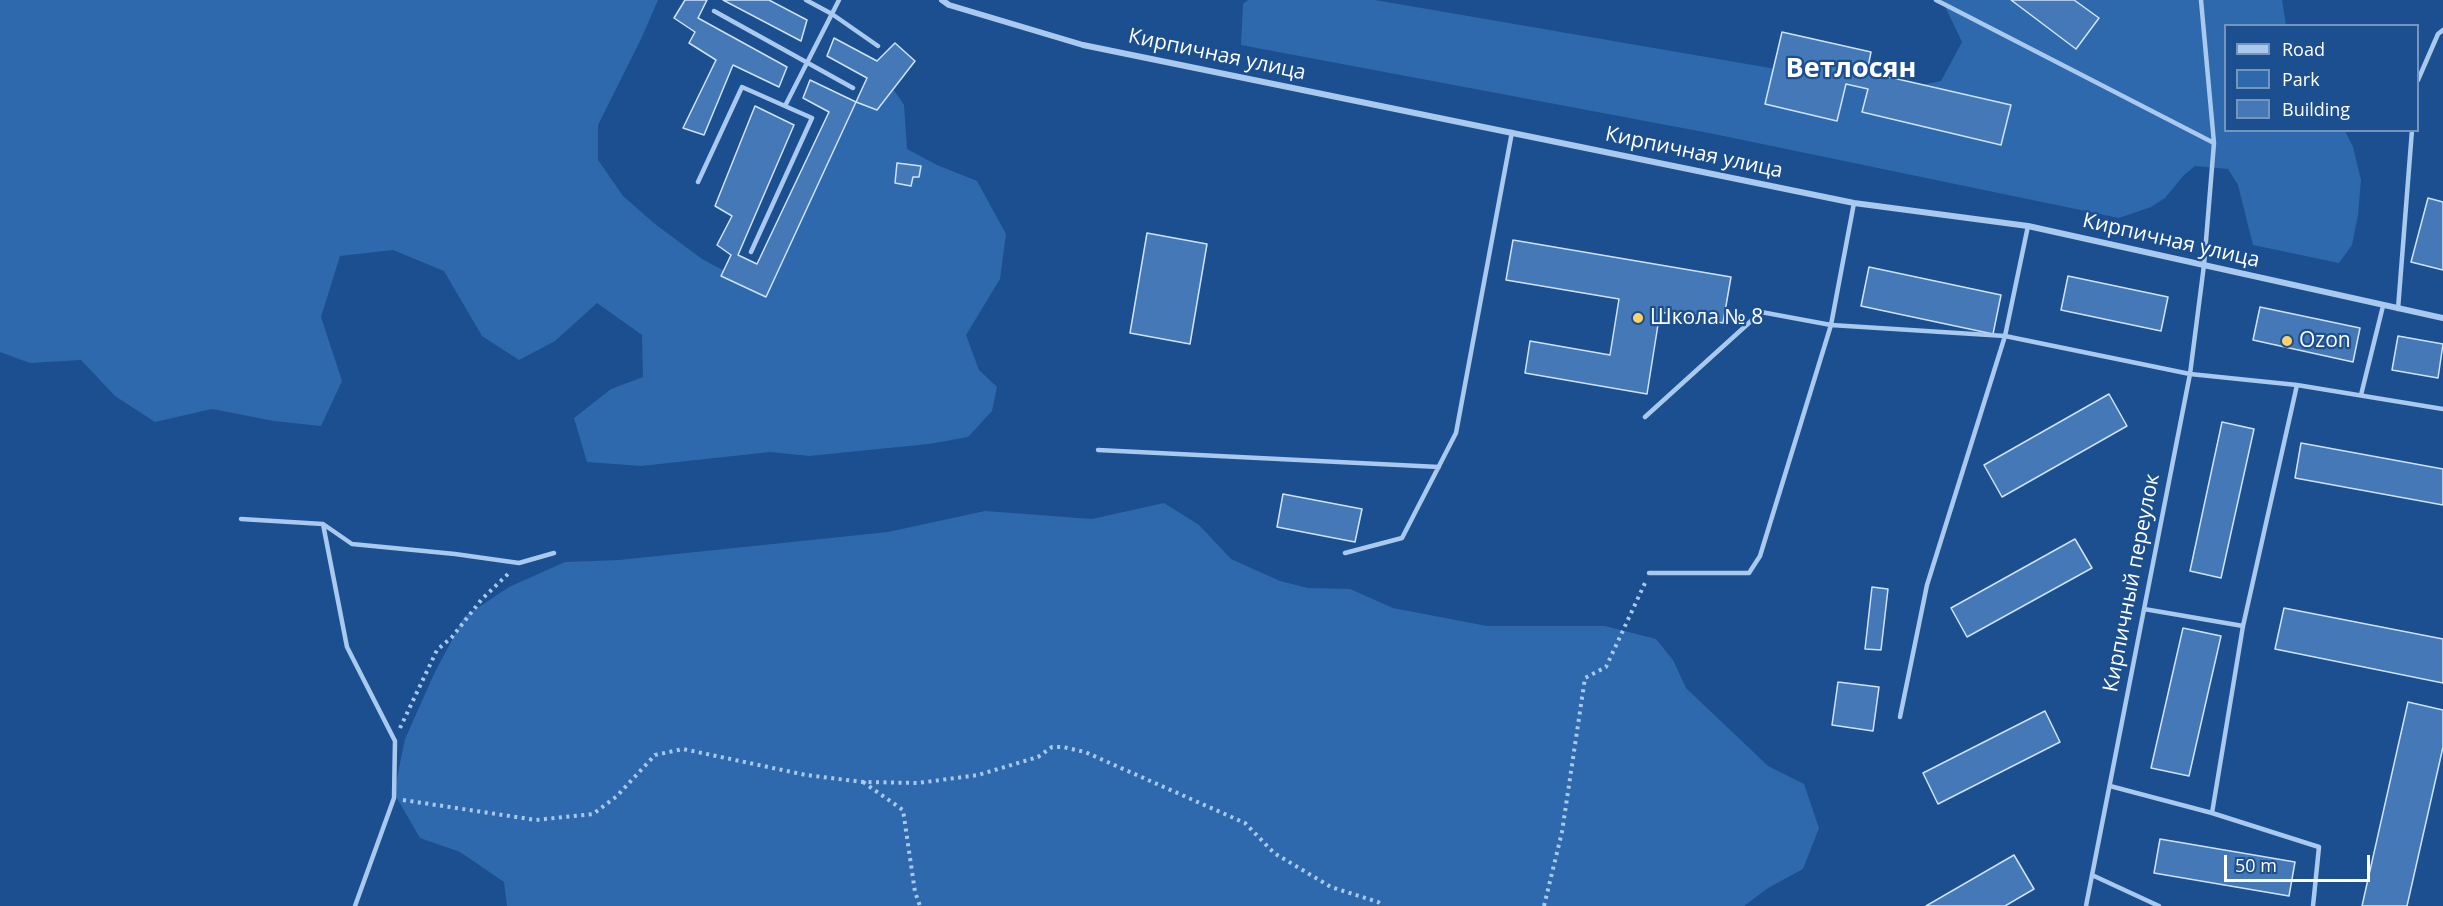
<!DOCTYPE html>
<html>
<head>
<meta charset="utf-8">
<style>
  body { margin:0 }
  #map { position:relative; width:2443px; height:906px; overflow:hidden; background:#1b4f8f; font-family:"Open Sans",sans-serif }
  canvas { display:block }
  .legend { position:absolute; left:2224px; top:24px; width:195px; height:108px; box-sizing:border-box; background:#1b4f8f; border:2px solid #7695bc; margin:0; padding:8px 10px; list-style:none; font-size:18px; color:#fff }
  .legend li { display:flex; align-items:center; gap:12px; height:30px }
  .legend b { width:30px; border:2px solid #7695bc }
  .scale { position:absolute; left:2224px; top:855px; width:146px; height:27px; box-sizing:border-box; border:3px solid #fff; border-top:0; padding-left:8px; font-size:18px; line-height:21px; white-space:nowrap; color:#fff; -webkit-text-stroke:4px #1b4f8f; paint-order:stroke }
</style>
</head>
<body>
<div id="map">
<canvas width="2443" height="906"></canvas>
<ul class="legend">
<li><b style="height:8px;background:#a9c9ee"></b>Road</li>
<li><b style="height:16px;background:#2e69ad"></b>Park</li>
<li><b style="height:16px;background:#4478b7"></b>Building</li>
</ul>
<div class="scale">50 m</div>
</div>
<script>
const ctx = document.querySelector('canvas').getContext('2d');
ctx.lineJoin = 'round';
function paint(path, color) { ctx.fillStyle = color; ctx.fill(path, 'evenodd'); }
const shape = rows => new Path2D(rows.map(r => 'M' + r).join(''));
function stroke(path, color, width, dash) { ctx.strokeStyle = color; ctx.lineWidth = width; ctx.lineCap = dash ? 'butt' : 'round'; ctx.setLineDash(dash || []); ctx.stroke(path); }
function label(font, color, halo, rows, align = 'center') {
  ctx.font = font + ' "Open Sans",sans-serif'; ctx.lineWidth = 4.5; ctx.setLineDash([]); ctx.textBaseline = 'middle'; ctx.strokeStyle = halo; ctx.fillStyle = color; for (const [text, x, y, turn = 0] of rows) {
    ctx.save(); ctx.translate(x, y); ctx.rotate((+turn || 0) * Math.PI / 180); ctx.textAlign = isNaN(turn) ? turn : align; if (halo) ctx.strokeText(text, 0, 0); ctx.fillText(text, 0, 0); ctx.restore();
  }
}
paint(shape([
  [0,0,658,0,641,39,598,125,598,160,623,196,655,224,702,259,738,278,767,265,844,129,862,87,892,87,904,105,907,149,937,165,977,181,1006,234,1000,279,966,335,979,370,997,387,992,411,968,437,929,444,809,456,770,452,641,466,587,462,574,418,611,389,643,377,642,335,597,303,555,341,519,360,482,336,444,271,393,250,340,256,321,317,342,381,321,426,274,421,212,409,155,422,115,396,81,360,30,363,0,352],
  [1248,0,1375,0,1898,90,1941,81,1962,42,1942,0,2282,0,2286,25,2226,26,2226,130,2345,131,2353,147,2361,180,2358,215,2352,245,2339,263,2253,245,2238,185,2228,169,2195,166,2184,175,2165,198,2151,207,2119,218,1709,133,1241,45,1243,4],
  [1164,503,1199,525,1231,559,1280,581,1308,588,1350,589,1393,608,1487,626,1605,626,1656,639,1673,660,1686,688,1768,766,1804,784,1819,828,1803,869,1768,888,1744,906,507,906,504,882,460,852,420,838,394,793,405,739,434,674,464,617,509,587,565,562,619,560,888,532,985,511,1092,519]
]), '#2e69ad');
const building = shape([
  [685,0,707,0,698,18,787,67,779,87,733,65,704,135,683,128,716,60,689,43,695,32,674,18,685,0],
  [723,0,769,0,807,20,801,41,723,0],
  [2011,0,2074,0,2099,18,2076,49,2011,0],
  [1782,32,1871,52,1867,72,2011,105,2001,145,1862,112,1868,89,1846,84,1837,121,1765,104,1782,32],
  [834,38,877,61,895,43,915,61,877,110,856,102,867,78,827,56,834,38],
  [810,80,856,102,766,297,721,276,731,255,717,245,732,216,715,206,755,106,794,125,738,255,757,264,829,112,803,98,810,80],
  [897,163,921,166,919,177,913,177,911,186,895,183,897,163],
  [2428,198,2443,202,2443,270,2411,262,2428,198],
  [1147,233,1207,244,1190,344,1130,333,1147,233],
  [1513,240,1731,277,1723,323,1660,312,1647,394,1525,373,1530,341,1610,355,1619,299,1506,280,1513,240],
  [1869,267,2001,295,1993,334,1861,306,1869,267],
  [2068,276,2168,297,2161,331,2061,310,2068,276],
  [2260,307,2360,328,2353,362,2253,340,2260,307],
  [2398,336,2443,344,2438,378,2392,370,2398,336],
  [2109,394,2127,426,2002,497,1984,465,2109,394],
  [2222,422,2254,429,2221,578,2190,571,2222,422],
  [2301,443,2443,469,2443,505,2295,478,2301,443],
  [1283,494,1362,509,1355,542,1277,527,1283,494],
  [2075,539,2092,568,1967,637,1951,608,2075,539],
  [1872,587,1888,589,1881,650,1865,649,1872,587],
  [2284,608,2443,639,2443,683,2275,649,2284,608],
  [2183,628,2221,636,2189,776,2151,768,2183,628],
  [1838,682,1879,687,1873,731,1832,725,1838,682],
  [2408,702,2443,710,2443,747,2407,906,2362,906,2408,702],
  [2045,711,2060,742,1938,804,1923,773,2045,711],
  [2160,839,2295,862,2289,896,2154,873,2160,839],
  [2014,855,2034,889,2005,906,1926,906,2014,855]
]);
paint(building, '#4478b7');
stroke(building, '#cfe3fa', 1.5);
stroke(shape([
  [400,728,437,650,452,637,482,599,510,572],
  [863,782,903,810,915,892,920,906],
  [403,800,536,820,593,814,617,796,655,755,683,749,806,775,863,782,918,783,978,775,1038,757,1052,747,1063,747,1085,752,1245,823,1274,853,1331,887,1378,902,1383,906],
  [1544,906,1562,832,1585,678,1606,667,1645,583]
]), '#a9c9ee', 4, [3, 4.5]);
stroke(shape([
  [806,0,832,14,878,46],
  [1936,0,2214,143,2204,265,2190,374,2086,906],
  [2201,0,2214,143],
  [714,11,853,88],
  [2418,80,2438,34,2443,30],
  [785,106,839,0],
  [698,182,742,87,812,118,751,252],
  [2398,309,2412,130],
  [2361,395,2383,306],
  [1645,417,1761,312,1831,325,2005,336,2190,374,2297,385,2443,409],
  [1098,450,1439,467],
  [241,519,323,524,352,544,455,554,519,563,554,553],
  [323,524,347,647,395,741,394,798,355,906],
  [1345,553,1402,538,1456,433,1512,132],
  [1649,573,1749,573,1760,556,1831,325,1854,203],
  [2144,609,2243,626],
  [1900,717,1927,585,2005,336,2028,226],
  [2110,786,2212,813,2319,847,2313,906],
  [2212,813,2243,626,2297,385],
  [2092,875,2159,906]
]), '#a9c9ee', 4.5);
stroke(shape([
  [942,0,949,5,1083,45,1854,203,2028,226,2443,318]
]), '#a9c9ee', 6);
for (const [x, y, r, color] of [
  [1638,318,6,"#ffd166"],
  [2287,341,6,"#ffd166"]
]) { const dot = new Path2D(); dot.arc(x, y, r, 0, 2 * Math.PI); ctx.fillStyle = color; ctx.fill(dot); stroke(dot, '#1b4f8f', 2); }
label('21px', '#fff', '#1b4f8f', [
  ["Кирпичная улица",1217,55,12],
  ["Кирпичная улица",1694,153,12],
  ["Кирпичная улица",2171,241,13],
  ["Кирпичный переулок",2132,583,-79]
]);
label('21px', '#fff', '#1b4f8f', [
  ["Школа № 8",1650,318],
  ["Ozon",2299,341]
], 'left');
label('bold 27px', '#fff', '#1b4f8f', [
  ["Ветлосян",1851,69]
]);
</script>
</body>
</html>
